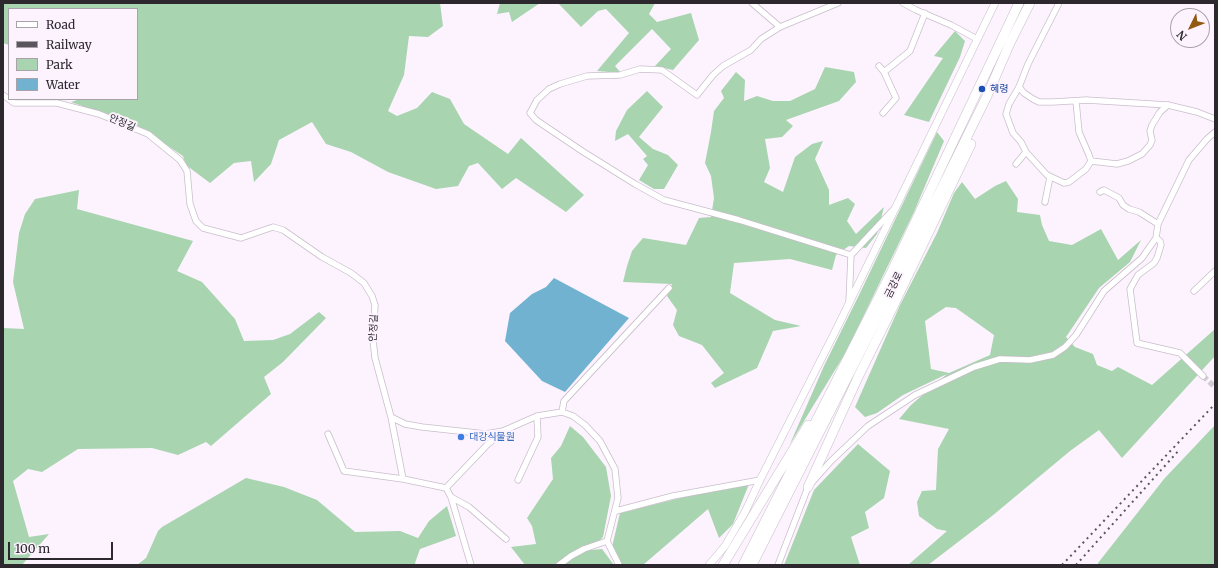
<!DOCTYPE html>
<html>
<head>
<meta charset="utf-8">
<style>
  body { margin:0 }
  #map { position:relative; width:1218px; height:568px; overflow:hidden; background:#fcf3fe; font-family:Merriweather,serif }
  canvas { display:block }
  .frame { position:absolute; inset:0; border:4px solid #2c282d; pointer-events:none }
  .legend { position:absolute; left:8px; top:8px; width:130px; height:92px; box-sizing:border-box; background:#fcf3fe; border:1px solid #a9a2aa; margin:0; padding:5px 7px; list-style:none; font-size:12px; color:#2c282d }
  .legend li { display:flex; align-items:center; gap:8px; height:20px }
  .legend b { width:20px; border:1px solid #a9a2aa }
  .north { position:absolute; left:1170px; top:8px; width:40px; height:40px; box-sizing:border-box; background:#fcf3fe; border:1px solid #a9a2aa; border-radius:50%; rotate:227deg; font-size:11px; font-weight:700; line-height:16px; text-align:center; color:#2c282d }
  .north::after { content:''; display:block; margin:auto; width:14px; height:18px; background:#915911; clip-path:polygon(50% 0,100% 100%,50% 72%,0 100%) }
  .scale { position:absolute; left:8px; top:542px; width:105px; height:18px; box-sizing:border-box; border:2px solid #2c282d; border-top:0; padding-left:5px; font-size:12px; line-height:14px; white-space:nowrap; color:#2c282d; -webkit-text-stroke:3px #fcf3fe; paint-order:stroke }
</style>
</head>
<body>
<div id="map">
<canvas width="1218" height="568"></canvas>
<div class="frame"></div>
<ul class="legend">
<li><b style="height:5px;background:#fff"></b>Road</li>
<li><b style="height:5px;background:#5b565d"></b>Railway</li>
<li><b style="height:11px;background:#a8d4af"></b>Park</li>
<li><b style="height:11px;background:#72b2d1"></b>Water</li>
</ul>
<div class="north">N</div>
<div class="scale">100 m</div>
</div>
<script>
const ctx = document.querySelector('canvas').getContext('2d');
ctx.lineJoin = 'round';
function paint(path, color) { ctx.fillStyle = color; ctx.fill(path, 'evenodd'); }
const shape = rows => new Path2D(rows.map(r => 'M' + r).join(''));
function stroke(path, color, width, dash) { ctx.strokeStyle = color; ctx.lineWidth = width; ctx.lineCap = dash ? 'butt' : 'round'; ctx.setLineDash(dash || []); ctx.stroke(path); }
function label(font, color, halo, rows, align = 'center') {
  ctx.font = font + ' Merriweather,"Noto Sans KR",serif'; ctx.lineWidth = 4; ctx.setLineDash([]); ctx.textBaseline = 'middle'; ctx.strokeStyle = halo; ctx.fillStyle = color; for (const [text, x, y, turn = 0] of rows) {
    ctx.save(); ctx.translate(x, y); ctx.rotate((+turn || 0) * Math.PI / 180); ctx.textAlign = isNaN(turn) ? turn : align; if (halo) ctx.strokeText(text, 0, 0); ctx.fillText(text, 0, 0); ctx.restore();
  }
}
paint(shape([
  [3,3,440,3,443,26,428,37,409,36,404,75,388,111,397,116,417,108,432,92,450,99,464,124,508,154,521,138,584,195,566,212,516,178,502,189,478,163,469,166,458,186,436,189,388,172,351,152,326,144,312,122,279,140,271,164,254,182,251,161,234,163,210,183,186,165,183,156,138,126,71,102,80,99,137,99,137,9,9,9,9,45,3,43],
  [500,3,540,3,512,22,509,12,497,14],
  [558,3,655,3,649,14,657,22,691,13,699,40,673,70,655,66,671,49,652,29,615,66,621,73,597,71,629,33,606,9,598,11,581,27],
  [955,31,965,41,960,57,929,122,904,115,943,58,934,56],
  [825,67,854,72,856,82,839,101,786,120,793,126,782,137,765,139,770,168,764,182,783,192,795,157,812,144,823,141,815,159,829,190,829,205,848,198,855,204,847,221,856,234,884,207,877,234,866,248,849,246,836,255,832,270,790,259,734,263,730,293,775,320,801,326,773,331,757,368,715,388,711,383,724,373,702,345,679,336,673,325,677,310,667,296,672,284,623,282,627,266,632,251,643,238,686,245,699,218,711,217,714,198,711,176,705,163,711,132,714,111,724,98,721,91,736,72,745,80,744,101,757,96,773,101,790,101,815,89],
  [647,91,663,107,639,137,653,149,668,155,678,165,664,189,654,189,639,180,648,165,643,159,647,156,628,134,615,141,616,131,627,110],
  [937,132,944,141,914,212,846,352,790,444,824,366,860,293],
  [1006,181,1018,199,1017,212,1040,215,1042,225,1049,241,1072,245,1101,229,1118,260,1141,240,1130,262,1099,288,1066,337,1075,347,1093,354,1097,365,1112,371,1118,367,1152,385,1215,329,1215,356,1122,458,1099,430,1070,451,992,516,928,565,908,565,947,531,937,529,919,516,917,502,922,491,936,490,938,449,949,429,899,419,911,405,947,374,903,395,877,413,865,417,855,407,900,305,937,233,954,193,962,182,975,199,995,186],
  [946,307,956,308,994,335,990,355,949,373,931,369,925,321],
  [79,190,77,209,193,241,177,271,202,282,235,319,244,341,273,340,290,334,319,312,326,318,283,362,264,377,271,394,211,446,206,442,178,455,152,448,78,449,42,472,28,469,13,481,29,537,49,534,22,565,3,565,3,328,24,329,13,282,19,233,25,214,35,199],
  [1215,425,1215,565,1098,565,1098,563,1164,479],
  [570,426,583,437,606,467,611,496,603,537,591,550,602,549,614,565,525,565,511,547,536,544,532,526,527,518,553,479,551,458,561,446],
  [858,444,890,471,884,498,865,512,869,528,851,537,860,565,784,565,814,490],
  [246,478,284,487,317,500,355,532,400,531,418,538,429,521,447,506,456,536,420,549,415,563,416,565,137,565,146,558,158,531,162,527],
  [749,484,733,524,719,538,708,509,643,565,623,565,621,563,612,547,620,513,700,493]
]), '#a8d4af');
paint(shape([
  [554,278,629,318,565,392,542,381,505,341,510,313,532,294,546,287]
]), '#72b2d1');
stroke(shape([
  [1203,376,1215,387]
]), '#d2cad4', 5.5, [5.5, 3]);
const minor = shape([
  [752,3,780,27,838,3],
  [903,3,916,10,951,25,977,39],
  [1059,3,1028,64,1019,87,1009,104,1006,114,1013,133,1021,142,1026,152,1047,175,1064,183,1069,182,1086,169,1091,161,1117,164,1128,161,1142,154,1150,145,1152,140,1150,131,1152,125,1160,112,1168,105],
  [780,27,761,39,751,50,723,66,713,75,697,95,662,70,640,69,620,75,587,76,560,84,549,89,537,100,530,113,536,120,582,151,635,184,664,200,739,220,851,255,849,302],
  [879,66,884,72,896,98,883,113],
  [884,72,910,51,925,13],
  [1019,87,1024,93,1033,99,1039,102,1053,102,1086,100,1168,105,1197,112,1215,119],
  [3,95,14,103,57,103,99,114,148,134,180,160,187,171,190,204,196,221,203,228,241,238,273,227,283,230,322,257,351,273,364,283,372,296,375,305,373,340,375,358,391,417,405,424,422,427,486,434,503,431,537,416,562,412,573,416,585,425,600,441,615,469,618,498,607,541,619,565],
  [1076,101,1079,132,1089,155,1091,161],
  [1016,164,1026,152],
  [1100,192,1104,190,1119,198,1123,205,1129,209,1139,212,1158,224],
  [1045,202,1050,177],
  [1156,238,1160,241,1161,245,1157,258,1154,263,1138,275,1130,289,1137,343,1180,353,1203,376],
  [851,255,893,210],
  [1194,291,1215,271],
  [562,412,564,401,669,288],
  [391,417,403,479],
  [328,434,344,471,403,479,446,488],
  [518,480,538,437,537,416],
  [451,497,469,507,506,539],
  [616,511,673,496,760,480],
  [471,565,451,497,446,488,486,446,503,431],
  [559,565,571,556,584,549,607,541],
  [778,565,808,487,831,461,868,426,915,395,974,367,1000,359,1030,360,1053,355,1065,347,1076,335,1104,291,1142,258,1156,238,1158,224,1189,160,1207,139,1215,132]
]);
const tertiary = shape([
  [709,565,725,546,745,512,760,480,838,326,995,3]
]);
const trunk = shape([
  [808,487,859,375,887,319,971,144],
  [723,565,808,425],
  [743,565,892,271,1019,3],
  [752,565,881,311,987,96,1010,43,1030,3]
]);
stroke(minor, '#c9becb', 7);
stroke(tertiary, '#c9becb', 8);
stroke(trunk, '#c9becb', 10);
stroke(minor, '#fff', 5.5);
stroke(tertiary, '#fff', 7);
stroke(trunk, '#fff', 9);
stroke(shape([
  [1062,565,1215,404],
  [1076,565,1180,449]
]), '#5b565d', 2, [2, 4]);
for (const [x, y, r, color] of [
  [982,89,4,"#1a4fb4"],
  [461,437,4,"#3f7fe0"]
]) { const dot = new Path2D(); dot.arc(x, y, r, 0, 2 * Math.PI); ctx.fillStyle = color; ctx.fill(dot); stroke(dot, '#fcf3fe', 1.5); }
label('10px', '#164399', '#fcf3fe', [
  ["혜령",990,89]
], 'left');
label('10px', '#2c282d', '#fcf3fe', [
  ["안정길",122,123,23],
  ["금강로",894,285,-64],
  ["안정길",374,328,-87]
]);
label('10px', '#366cbe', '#fcf3fe', [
  ["대강식물원",469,437]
], 'left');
</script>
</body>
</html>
